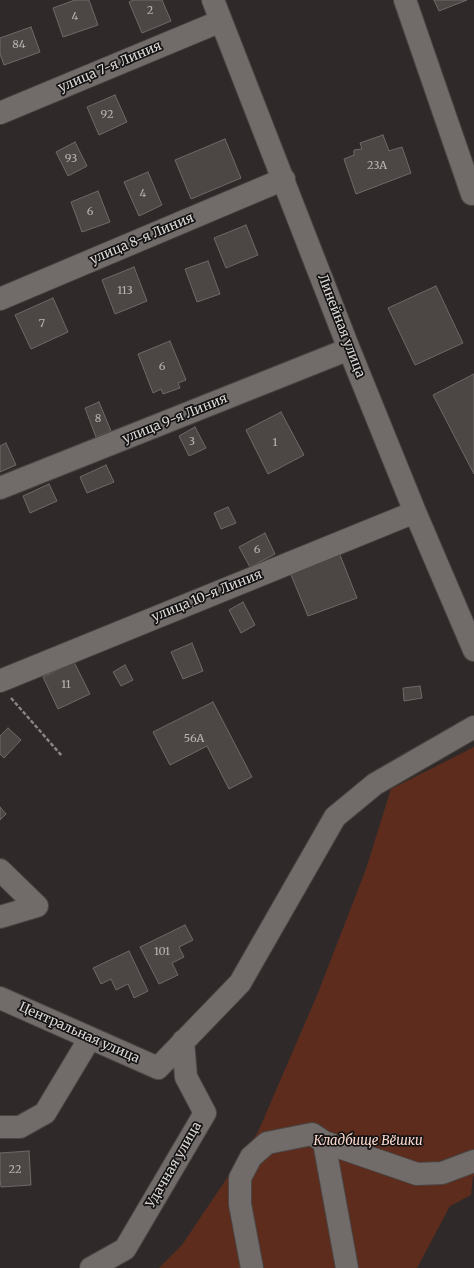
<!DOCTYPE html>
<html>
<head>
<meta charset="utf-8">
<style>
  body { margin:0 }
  canvas { display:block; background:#2f2a29 }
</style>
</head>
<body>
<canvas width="474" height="1268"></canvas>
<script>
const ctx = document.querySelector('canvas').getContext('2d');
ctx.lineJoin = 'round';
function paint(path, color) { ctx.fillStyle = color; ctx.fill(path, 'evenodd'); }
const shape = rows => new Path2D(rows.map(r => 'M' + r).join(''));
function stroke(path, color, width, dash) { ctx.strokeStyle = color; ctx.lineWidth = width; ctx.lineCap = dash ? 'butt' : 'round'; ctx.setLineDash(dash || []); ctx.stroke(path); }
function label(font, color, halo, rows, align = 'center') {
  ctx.font = font + ' Merriweather,serif'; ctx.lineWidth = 3.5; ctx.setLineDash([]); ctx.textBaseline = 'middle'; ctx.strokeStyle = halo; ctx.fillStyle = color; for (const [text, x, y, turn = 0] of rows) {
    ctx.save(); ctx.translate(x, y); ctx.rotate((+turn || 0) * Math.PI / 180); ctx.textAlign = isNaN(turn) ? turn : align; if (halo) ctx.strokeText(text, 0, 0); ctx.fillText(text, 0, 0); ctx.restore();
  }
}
paint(shape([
  [474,747,474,1176,473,1176,471,1195,450,1206,417,1268,159,1268,182,1245,258,1132,318,993,366,869,391,789]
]), '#5d2c1d');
const building = shape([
  [75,0,89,0,98,25,63,37,53,8,75,0],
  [133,0,162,0,171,21,142,33,129,2,133,0],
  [434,0,467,0,439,11,434,0],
  [31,27,40,52,4,65,0,54,0,38,31,27],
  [115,95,127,122,99,135,87,107,115,95],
  [383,135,389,151,402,147,411,173,356,194,344,159,354,155,354,150,362,149,360,143,383,135],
  [225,139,241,178,191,199,175,160,225,139],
  [75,142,87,166,68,176,56,152,75,142],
  [148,172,162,205,139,216,124,182,148,172],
  [98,191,110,222,82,232,71,202,98,191],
  [246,225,258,255,226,268,214,238,246,225],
  [208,261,220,294,197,302,185,269,208,261],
  [134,267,147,301,115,314,102,280,134,267],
  [436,286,463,343,415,365,388,308,436,286],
  [53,298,68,332,31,349,15,315,53,298],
  [170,341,186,380,178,383,180,388,163,394,161,389,153,393,138,354,170,341],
  [474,374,474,474,433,395,474,374],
  [99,402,111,431,96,437,85,408,99,402],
  [281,412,304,455,268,474,246,430,281,412],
  [195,427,206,448,189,456,179,436,195,427],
  [6,443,16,465,0,472,0,446,6,443],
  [106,465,114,482,87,493,80,477,106,465],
  [49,484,57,501,30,513,23,496,49,484],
  [228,507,236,523,221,529,214,513,228,507],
  [265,533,275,554,250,567,239,547,265,533],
  [338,550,357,598,308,616,289,570,338,550],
  [243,602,255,625,241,633,229,610,243,602],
  [192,643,203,671,183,679,171,652,192,643],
  [74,662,90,694,58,709,43,677,74,662],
  [125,665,133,680,121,686,113,672,125,665],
  [420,686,422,698,404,701,403,688,420,686],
  [213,702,252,777,229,789,207,746,170,765,153,732,213,702],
  [8,728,21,740,4,758,0,754,0,736,8,728],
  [0,807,6,814,0,820,0,807],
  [185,925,193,940,179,947,184,957,172,963,178,975,159,984,140,947,185,925],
  [129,951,148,991,134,998,128,984,116,990,111,979,101,984,93,968,129,951],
  [29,1151,31,1185,1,1187,0,1180,0,1153,29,1151]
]);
paint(building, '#4c4745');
stroke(building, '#6e6967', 1);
const minor = shape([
  [213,0,349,349,415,512,474,650],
  [405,0,472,194],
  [0,113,221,21],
  [0,299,284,179],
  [0,488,349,349],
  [0,681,415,512],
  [0,870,37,906,0,917],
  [0,998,158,1068,240,983,335,817,375,784,474,727],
  [0,1127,20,1127,45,1113,90,1038],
  [324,1142,347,1268],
  [91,1268,125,1249,205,1113,186,1077,183,1041],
  [252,1268,240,1204,240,1178,251,1157,267,1143,312,1134,324,1142,417,1174,442,1173,474,1161]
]);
stroke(minor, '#4a4644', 24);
stroke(shape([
  [11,698,62,756]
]), '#898584', 2.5, [4, 2]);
stroke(minor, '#716c6a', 22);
label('11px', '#b7b4b2', null, [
  ["2",150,11],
  ["4",75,17],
  ["84",19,45],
  ["92",107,115],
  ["93",71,159],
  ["23А",377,166],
  ["4",143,194],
  ["6",90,212],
  ["113",125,291],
  ["7",42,324],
  ["6",162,367],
  ["8",98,419],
  ["3",192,442],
  ["1",275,443],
  ["6",257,550],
  ["11",66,685],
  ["56А",194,739],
  ["101",162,952],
  ["22",15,1170]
]);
label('13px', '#dbd8d7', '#151313', [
  ["улица 7-я Линия",110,67,-23],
  ["улица 8-я Линия",142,239,-23],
  ["Линейная улица",341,326,69],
  ["улица 9-я Линия",175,419,-22],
  ["улица 10-я Линия",207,596,-22],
  ["Центральная улица",79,1033,24],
  ["Удачная улица",174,1165,-60]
]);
label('italic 13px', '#fedace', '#151313', [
  ["Кладбище Вёшки",368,1141]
]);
</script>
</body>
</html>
